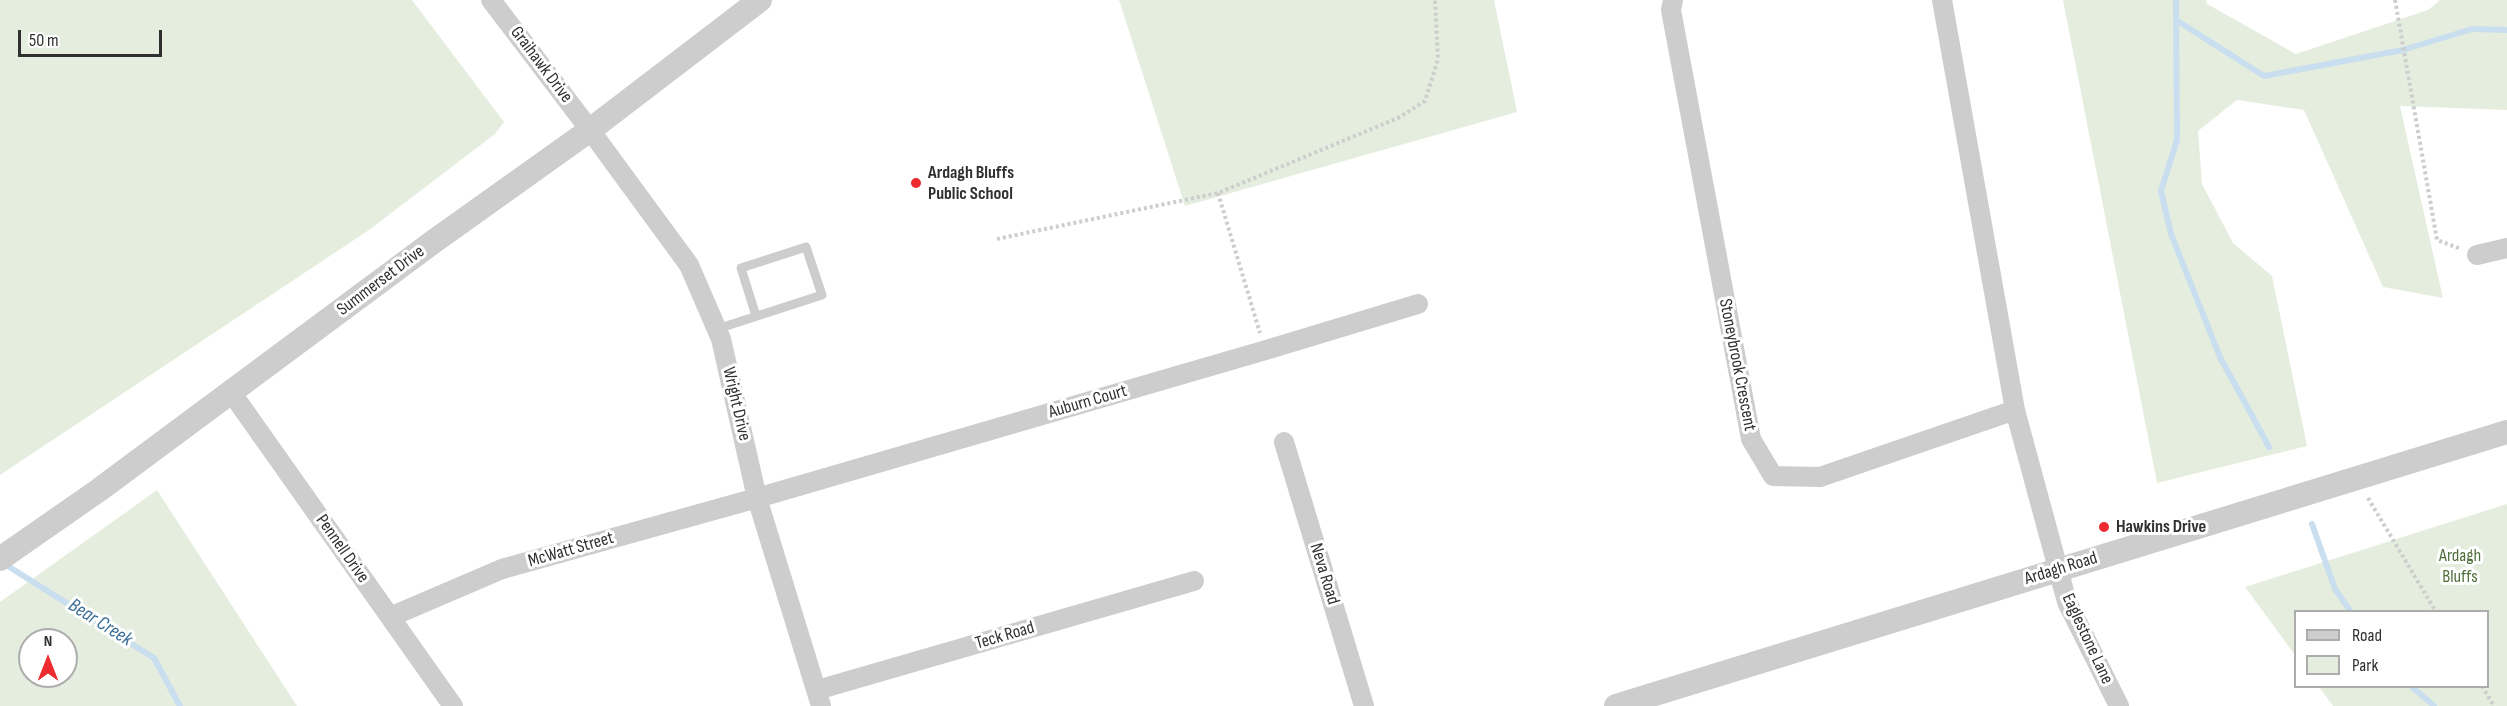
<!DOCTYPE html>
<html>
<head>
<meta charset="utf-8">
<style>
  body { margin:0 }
  #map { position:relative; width:2507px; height:706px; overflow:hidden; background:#fff; font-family:"Sofia Sans Condensed",sans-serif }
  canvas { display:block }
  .legend { position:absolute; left:2294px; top:610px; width:195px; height:78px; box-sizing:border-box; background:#fff; border:2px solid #acacac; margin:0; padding:8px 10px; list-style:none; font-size:18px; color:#303030 }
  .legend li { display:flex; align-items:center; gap:12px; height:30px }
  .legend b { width:30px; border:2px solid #acacac }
  .north { position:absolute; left:18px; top:628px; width:60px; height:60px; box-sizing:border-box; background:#fff; border:2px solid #acacac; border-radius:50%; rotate:0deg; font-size:16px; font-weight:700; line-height:24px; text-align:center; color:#303030 }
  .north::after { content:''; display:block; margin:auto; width:21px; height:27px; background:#ee2b2f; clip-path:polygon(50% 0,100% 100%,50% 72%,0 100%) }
  .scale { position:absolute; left:18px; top:30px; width:144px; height:27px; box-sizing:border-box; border:3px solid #303030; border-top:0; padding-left:8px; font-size:18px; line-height:21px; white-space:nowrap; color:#303030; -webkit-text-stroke:4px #fff; paint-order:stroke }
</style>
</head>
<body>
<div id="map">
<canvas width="2507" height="706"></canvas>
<ul class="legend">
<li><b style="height:8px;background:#cdcdcd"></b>Road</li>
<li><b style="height:16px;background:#e5eede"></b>Park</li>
</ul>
<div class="north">N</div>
<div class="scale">50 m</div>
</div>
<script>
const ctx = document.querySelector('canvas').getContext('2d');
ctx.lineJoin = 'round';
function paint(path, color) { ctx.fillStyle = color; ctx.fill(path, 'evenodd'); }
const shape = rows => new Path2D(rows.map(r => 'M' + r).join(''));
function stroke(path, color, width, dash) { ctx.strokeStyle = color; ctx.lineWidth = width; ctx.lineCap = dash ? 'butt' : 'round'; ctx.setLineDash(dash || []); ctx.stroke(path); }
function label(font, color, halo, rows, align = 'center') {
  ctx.font = font + ' "Sofia Sans Condensed",sans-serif'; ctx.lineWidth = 6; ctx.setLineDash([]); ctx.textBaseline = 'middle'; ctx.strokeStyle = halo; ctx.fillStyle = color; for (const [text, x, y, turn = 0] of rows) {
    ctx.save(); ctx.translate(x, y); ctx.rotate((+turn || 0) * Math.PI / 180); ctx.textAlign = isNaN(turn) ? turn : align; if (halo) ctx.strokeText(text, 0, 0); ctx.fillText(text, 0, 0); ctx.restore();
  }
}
paint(shape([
  [0,0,412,0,504,122,495,134,369,230,0,475],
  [1119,0,1494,0,1517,112,1185,206],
  [2063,0,2206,0,2207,4,2296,54,2428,10,2440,0,2507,0,2507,110,2400,106,2443,298,2383,287,2304,110,2237,100,2198,131,2202,184,2233,243,2272,276,2307,446,2157,483],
  [157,490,297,706,0,706,0,602],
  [30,640,66,640,66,676,30,676],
  [2507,504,2507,706,2333,706,2319,687,2488,686,2488,612,2296,612,2295,655,2245,587]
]), '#e5eede');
stroke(shape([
  [2176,0,2177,140,2161,191,2171,234,2220,357,2269,447],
  [2176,20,2264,76,2403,50,2472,29,2507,30],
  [2312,524,2335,589,2351,612],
  [3,563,154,658,180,706],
  [2411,686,2434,706]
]), '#c9deee', 6);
stroke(shape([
  [2395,0,2437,240,2461,249],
  [1218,193,1260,333],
  [997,239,1218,193,1398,118,1425,101,1438,59,1435,0],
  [2368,498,2436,612],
  [2482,686,2494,706]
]), '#cdcdcd', 4, [3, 3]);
stroke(shape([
  [717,329,822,295,806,247,741,268,756,316]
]), '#cdcdcd', 9);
stroke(shape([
  [491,0,590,130,689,265,721,339,757,498,821,706],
  [1673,0,1671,10,1751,439,1773,476,1820,477,2015,410],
  [1942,0,2015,410,2067,602,2119,706],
  [2477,255,2507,248],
  [231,392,453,706],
  [1284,442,1364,706],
  [390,617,502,569,757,498,1266,350,1418,304],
  [817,690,1194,581]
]), '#cdcdcd', 20);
stroke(shape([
  [0,559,99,490,433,242,590,130,760,0],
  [1616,706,2507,432]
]), '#cdcdcd', 24);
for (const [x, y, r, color] of [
  [916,183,6,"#ee2b2f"],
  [2104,527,6,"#ee2b2f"]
]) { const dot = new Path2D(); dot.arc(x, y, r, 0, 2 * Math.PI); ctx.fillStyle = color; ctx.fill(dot); stroke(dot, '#fff', 2); }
label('18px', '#303030', '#fff', [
  ["Graihawk Drive",541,65,53],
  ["Summerset Drive",381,281,-37],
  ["Stoneybrook Crescent",1737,365,79],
  ["Auburn Court",1088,402,-16],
  ["Wright Drive",736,404,77],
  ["Pennell Drive",342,549,55],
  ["McWatt Street",571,550,-16],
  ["Ardagh Road",2061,569,-17],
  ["Neva Road",1324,574,73],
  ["Teck Road",1005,636,-16],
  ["Eaglestone Lane",2087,639,65]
]);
label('bold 18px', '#303030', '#fff', [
  ["Ardagh Bluffs",928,173],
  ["Public School",928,194],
  ["Hawkins Drive",2116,527]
], 'left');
label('18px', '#506f3b', '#fff', [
  ["Ardagh",2460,556],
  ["Bluffs",2460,577]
]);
label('italic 20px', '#396d97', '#fff', [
  ["Bear Creek",100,623,32]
]);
</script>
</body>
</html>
